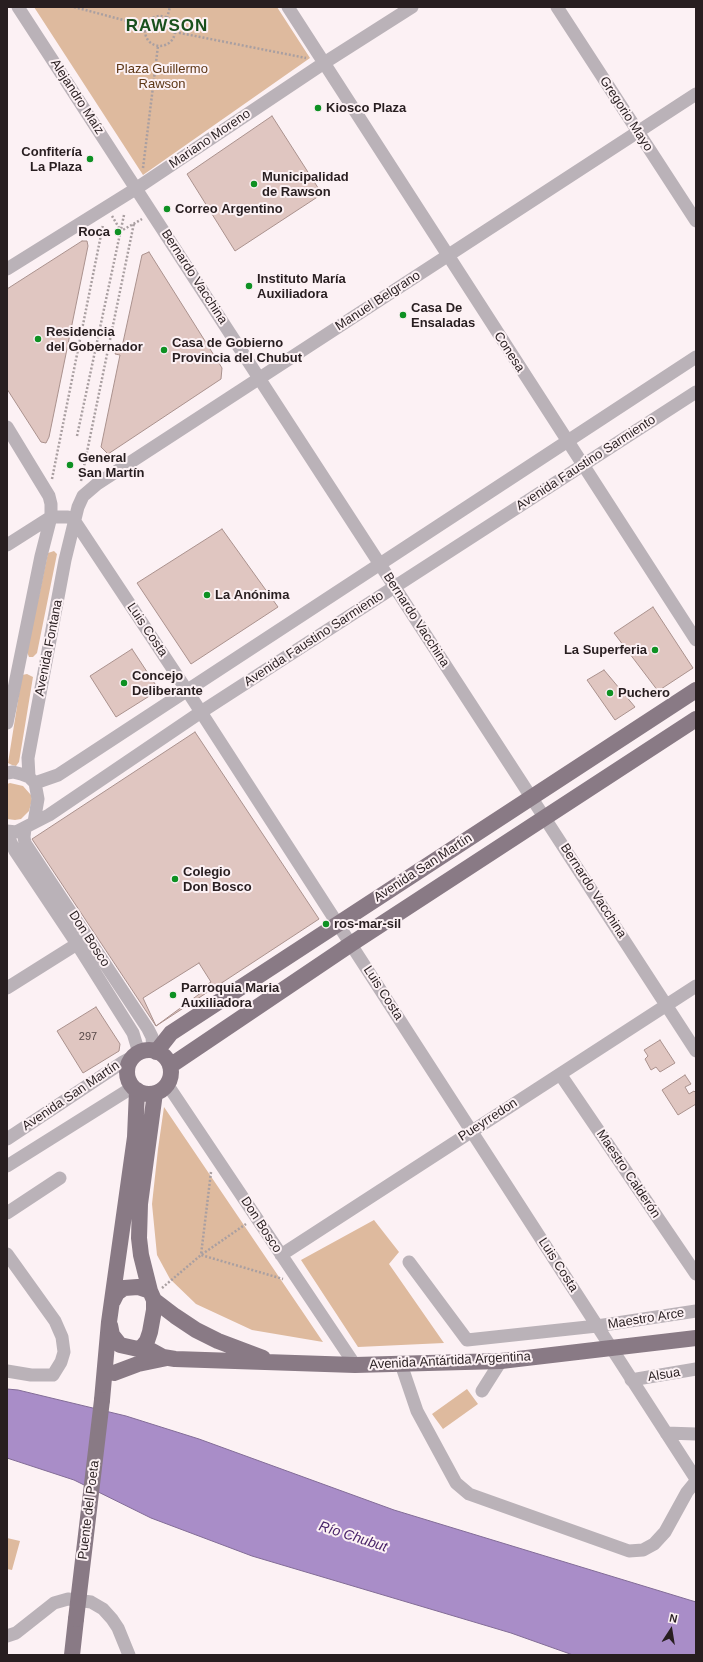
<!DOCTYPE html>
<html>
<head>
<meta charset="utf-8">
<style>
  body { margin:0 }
  #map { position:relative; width:703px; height:1662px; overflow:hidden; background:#fcf1f4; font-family:Arial,sans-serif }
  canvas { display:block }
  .frame { position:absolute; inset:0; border:8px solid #281e20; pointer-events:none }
  .north { position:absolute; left:651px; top:1610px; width:40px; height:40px; -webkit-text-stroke:3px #fcf1f4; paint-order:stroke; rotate:12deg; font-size:11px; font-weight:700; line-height:16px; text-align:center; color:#281e20 }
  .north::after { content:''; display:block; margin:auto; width:14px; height:18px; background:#281e20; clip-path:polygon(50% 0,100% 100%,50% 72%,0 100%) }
</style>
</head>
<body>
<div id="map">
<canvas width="703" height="1662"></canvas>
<div class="frame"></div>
<div class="north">N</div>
</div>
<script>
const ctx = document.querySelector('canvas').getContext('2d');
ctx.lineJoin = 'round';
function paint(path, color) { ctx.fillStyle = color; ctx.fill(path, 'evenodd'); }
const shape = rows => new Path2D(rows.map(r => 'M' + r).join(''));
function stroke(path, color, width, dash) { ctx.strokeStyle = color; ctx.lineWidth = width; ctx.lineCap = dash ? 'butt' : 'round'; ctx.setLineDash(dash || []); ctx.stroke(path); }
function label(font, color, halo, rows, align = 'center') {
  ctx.font = font + ' Arial,sans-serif'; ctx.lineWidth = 4; ctx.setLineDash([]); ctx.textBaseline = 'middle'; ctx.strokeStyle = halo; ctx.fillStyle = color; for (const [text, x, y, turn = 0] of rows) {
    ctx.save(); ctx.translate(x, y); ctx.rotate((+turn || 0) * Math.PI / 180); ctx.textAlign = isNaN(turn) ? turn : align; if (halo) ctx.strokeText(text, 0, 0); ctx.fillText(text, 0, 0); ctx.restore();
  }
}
paint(shape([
  [34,7,277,7,310,58,143,175],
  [54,551,57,554,37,653,33,657,29,657,27,652,48,553],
  [27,674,33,677,19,762,16,766,12,765,8,763,22,675],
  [10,783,23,786,31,795,32,800,29,811,21,819,15,820,7,819,7,784],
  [164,1107,323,1342,252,1330,196,1304,170,1279,157,1255,152,1204,158,1149],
  [374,1220,399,1252,389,1264,444,1343,358,1347,301,1260],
  [467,1389,478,1404,443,1429,432,1414],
  [7,1538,20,1541,12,1570,7,1569]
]), '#deba9e');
const water = shape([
  [7,1389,18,1390,126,1416,199,1439,394,1510,696,1602,696,1655,573,1655,511,1633,252,1556,151,1518,74,1480,7,1458,7,1389]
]);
paint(water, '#a98dc8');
stroke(water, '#826c96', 1);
const building = shape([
  [272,116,322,194,235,251,187,174,272,116],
  [82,241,87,241,88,246,49,437,46,443,41,442,7,389,7,289,82,241],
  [149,252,222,368,221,379,108,454,101,447,120,355,115,354,118,346,122,347,142,255,149,252],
  [222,529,278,607,191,664,137,583,222,529],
  [653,607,693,668,658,691,614,633,653,607],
  [132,649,159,690,116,717,90,676,132,649],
  [604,670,635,707,615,720,587,680,604,670],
  [195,732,319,919,156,1026,32,839,195,732],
  [199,963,211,982,200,989,202,992,156,1026,143,998,199,963],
  [96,1007,120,1044,119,1051,83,1073,57,1031,96,1007],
  [660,1040,675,1063,660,1072,656,1067,651,1070,645,1059,648,1056,644,1050,660,1040],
  [685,1075,691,1084,685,1087,689,1094,694,1091,696,1093,696,1104,678,1115,662,1090,685,1075]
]);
paint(building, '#e0c6c1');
stroke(building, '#aa918d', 1);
stroke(shape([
  [74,7,146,26],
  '145 31a15 15 0 1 1 30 0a15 15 0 1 1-30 0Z',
  [167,18,170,7],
  [175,32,306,58],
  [143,168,158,46],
  [112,216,121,231,142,219],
  [77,436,124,215],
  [52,479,103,225],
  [81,481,134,223],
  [211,1172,201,1255,283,1279],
  [162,1288,201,1255,246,1224]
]), '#a99fa1', 2.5, [2, 2]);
stroke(shape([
  [18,7,696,1051],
  [288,7,696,640],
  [557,7,696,221],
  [7,269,137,188,324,63,412,7],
  [7,427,49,496,51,504,51,517,41,556,7,723],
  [7,545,51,517,68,517,74,520,188,692,696,1479],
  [7,773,13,772,21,774,29,777,35,783,38,799,34,822],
  [29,777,28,758,65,560,78,507,83,496,97,484,696,94],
  [35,783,58,775,696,357],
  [25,828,24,837,25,843,148,1029,152,1037,153,1051],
  [7,831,16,832,49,815,201,712,696,392],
  [7,834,15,851,77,944,133,1033,139,1053],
  [7,988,77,944],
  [560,1074,696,1274],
  [167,1084,355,1365],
  [7,1139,123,1062,136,1055],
  [7,1166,133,1087],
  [7,1213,60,1178],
  [7,1254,55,1321,62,1337,64,1352,61,1362,53,1375,31,1375,7,1371],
  [281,1255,696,986],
  [409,1262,467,1340,597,1326,696,1311],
  [401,1364,417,1411,456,1483,469,1494,629,1551,643,1550,654,1544,665,1532,687,1492,696,1481],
  [631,1380,696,1369],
  [482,1391,501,1361],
  [666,1433,696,1434],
  [7,1636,16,1633,54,1603,68,1599,91,1602,103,1609,112,1619,118,1628,129,1655]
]), '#bab2b8', 13);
stroke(shape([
  '127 1072a22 22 0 1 1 44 0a22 22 0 1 1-44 0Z',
  [156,1052,171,1033,696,690],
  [170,1066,351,944,696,719],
  [150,1291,141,1255,139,1238,140,1204,155,1093],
  [154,1300,175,1316,196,1330,218,1341,263,1358],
  [110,1325,112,1335,120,1345,138,1349,143,1346,147,1341,150,1332,154,1310,154,1300,150,1291,138,1287,124,1288,117,1293,113,1301],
  [143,1346,163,1357,175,1359,355,1365,501,1361,696,1338],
  [114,1373,138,1364,167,1358],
  [102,1400,109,1322,135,1137,137,1090],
  [72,1655,76,1619]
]), '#897a85', 16);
stroke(shape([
  [76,1619,102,1400]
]), '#897a85', 16);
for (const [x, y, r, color] of [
  [318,108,4,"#0e9123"],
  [90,159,4,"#0e9123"],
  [254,184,4,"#0e9123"],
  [167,209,4,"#0e9123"],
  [118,232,4,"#0e9123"],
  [249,286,4,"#0e9123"],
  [403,315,4,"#0e9123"],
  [38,339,4,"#0e9123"],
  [164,350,4,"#0e9123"],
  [70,465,4,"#0e9123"],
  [207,595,4,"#0e9123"],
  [655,650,4,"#0e9123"],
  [124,683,4,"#0e9123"],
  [610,693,4,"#0e9123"],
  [175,879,4,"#0e9123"],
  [326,924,4,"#0e9123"],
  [173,995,4,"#0e9123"]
]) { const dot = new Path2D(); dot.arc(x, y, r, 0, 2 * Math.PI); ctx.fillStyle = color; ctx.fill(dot); stroke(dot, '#fcf1f4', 1.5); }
label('11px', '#564848', null, [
  ["297",88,1037]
]);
label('13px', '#5d3716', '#fcf1f4', [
  ["Plaza Guillermo",162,69],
  ["Rawson",162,84]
]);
label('13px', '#281e20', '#fcf1f4', [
  ["Alejandro Maíz",77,97,57],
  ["Gregorio Mayo",626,114,57],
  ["Mariano Moreno",210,139,-34],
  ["Bernardo Vacchina",194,277,57],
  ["Manuel Belgrano",378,301,-33],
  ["Conesa",509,352,57],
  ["Avenida Faustino Sarmiento",586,463,-33],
  ["Bernardo Vacchina",416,620,57],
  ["Luis Costa",147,630,56],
  ["Avenida Faustino Sarmiento",314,639,-33],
  ["Avenida Fontana",49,648,-79],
  ["Avenida San Martín",423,868,-33],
  ["Bernardo Vacchina",593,891,57],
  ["Don Bosco",89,939,57],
  ["Luis Costa",383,993,57],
  ["Avenida San Martín",71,1096,-34],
  ["Pueyrredon",488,1120,-33],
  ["Maestro Calderón",628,1174,56],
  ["Don Bosco",261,1225,57],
  ["Luis Costa",558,1265,57],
  ["Maestro Arce",646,1319,-9],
  ["Avenida Antártida Argentina",450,1361,-3],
  ["Alsua",664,1375,-9],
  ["Puente del Poeta",89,1510,-83]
]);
label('bold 13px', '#281e20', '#fcf1f4', [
  ["Kiosco Plaza",326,108],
  ["Confitería",82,152,"right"],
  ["La Plaza",82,167,"right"],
  ["Municipalidad",262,177],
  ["de Rawson",262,192],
  ["Correo Argentino",175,209],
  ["Roca",110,232,"right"],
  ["Instituto María",257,279],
  ["Auxiliadora",257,294],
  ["Casa De",411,308],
  ["Ensaladas",411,323],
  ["Residencia",46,332],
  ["del Gobernador",46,347],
  ["Casa de Gobierno",172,343],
  ["Provincia del Chubut",172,358],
  ["General",78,458],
  ["San Martín",78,473],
  ["La Anónima",215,595],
  ["La Superferia",647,650,"right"],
  ["Concejo",132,676],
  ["Deliberante",132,691],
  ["Puchero",618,693],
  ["Colegio",183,872],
  ["Don Bosco",183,887],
  ["ros-mar-sil",334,924],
  ["Parroquia Maria",181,988],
  ["Auxiliadora",181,1003]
], 'left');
label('italic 14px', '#492369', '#fcf1f4', [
  ["Río Chubut",353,1537,18]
]);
ctx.letterSpacing = '1px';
label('bold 17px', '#1a501d', '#fcf1f4', [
  ["RAWSON",167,26]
]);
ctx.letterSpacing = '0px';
</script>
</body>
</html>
